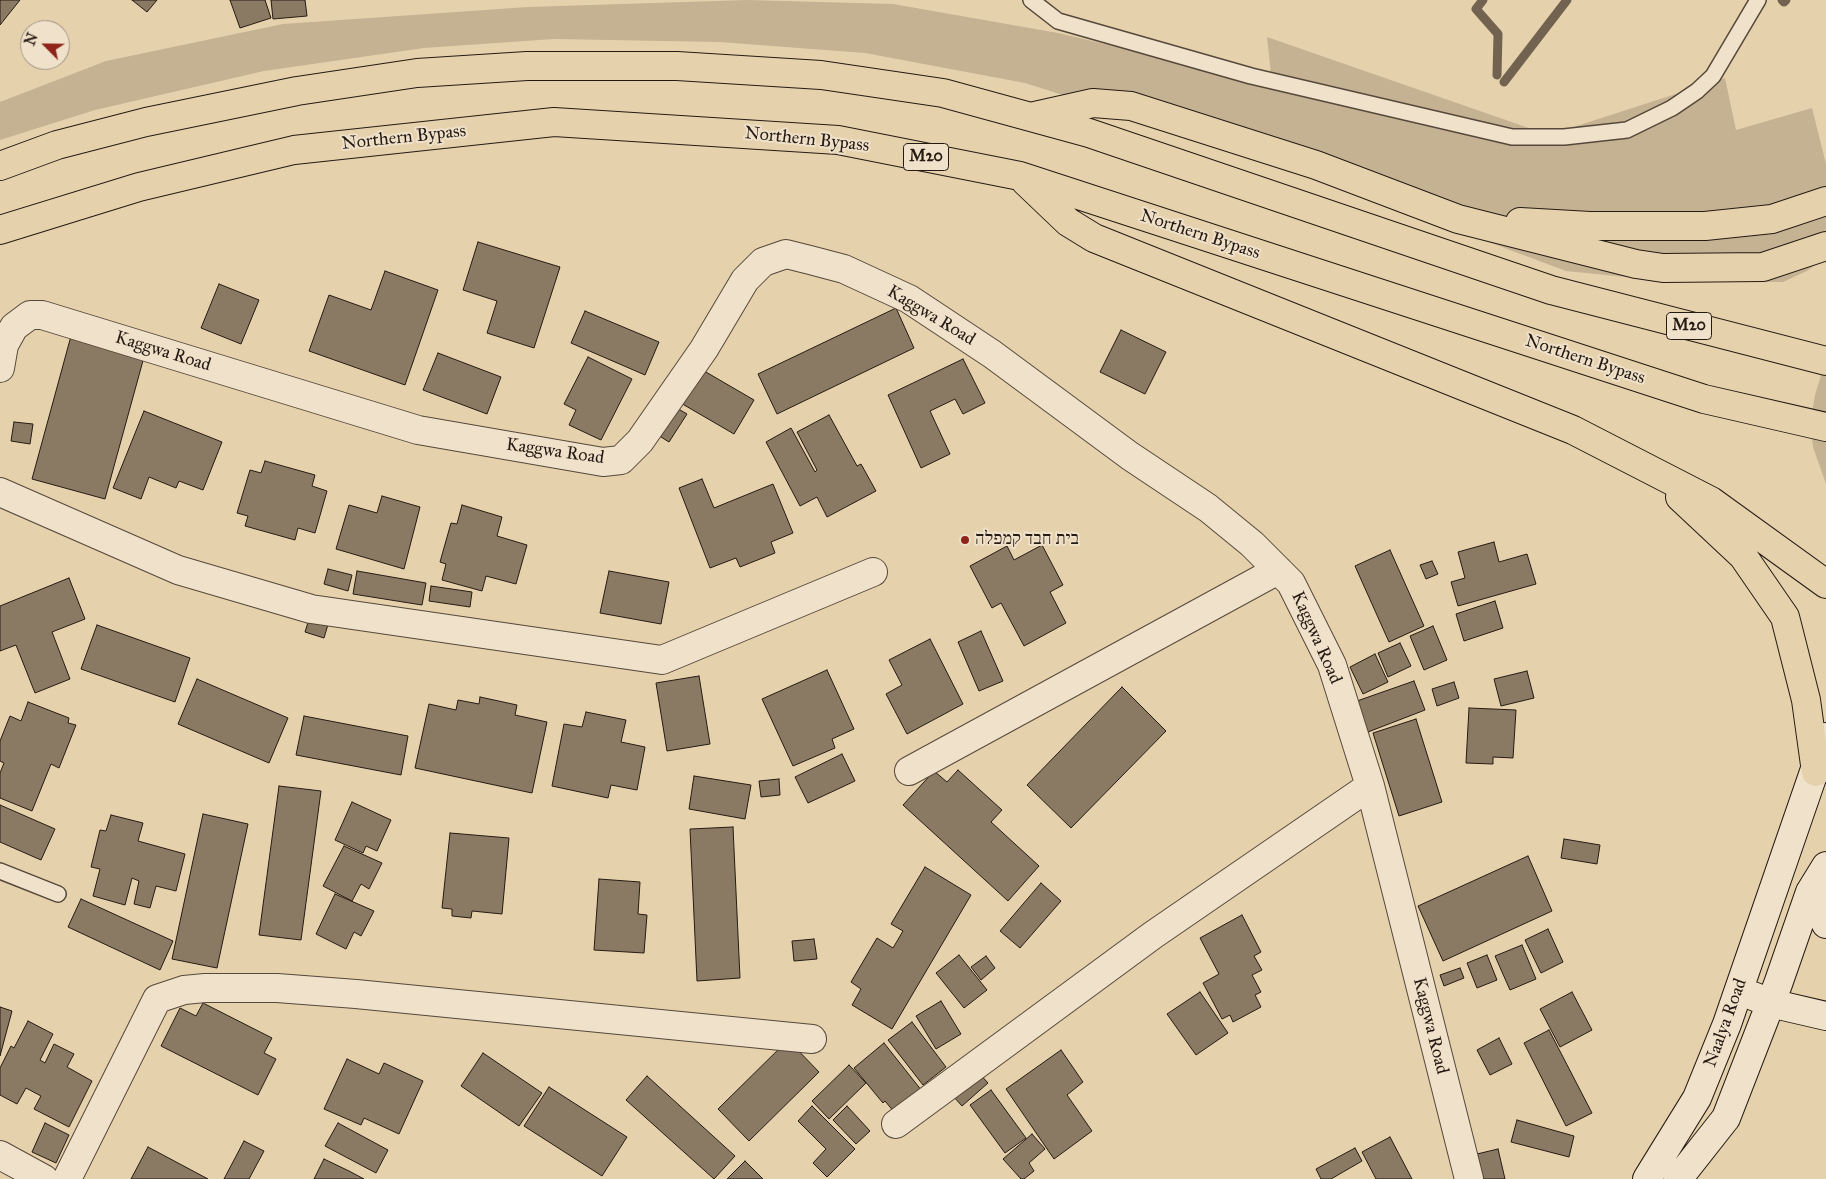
<!DOCTYPE html>
<html>
<head>
<meta charset="utf-8">
<style>
  body { margin:0 }
  #map { position:relative; width:1826px; height:1179px; overflow:hidden; background:#e6d1ad; font-family:"IM FELL Great Primer",serif }
  canvas { display:block }
  .north { position:absolute; left:20px; top:20px; width:50px; height:50px; box-sizing:border-box; background:#efe1ca; border:1px solid #9f9281; border-radius:50%; rotate:293deg; font-size:14px; font-weight:700; line-height:20px; text-align:center; color:#261b13 }
  .north::after { content:''; display:block; margin:auto; width:18px; height:22px; background:#8f2418; clip-path:polygon(50% 0,100% 100%,50% 72%,0 100%) }
</style>
</head>
<body>
<div id="map">
<canvas width="1826" height="1179"></canvas>
<div class="north">N</div>
</div>
<script>
const ctx = document.querySelector('canvas').getContext('2d');
ctx.lineJoin = 'round';
function paint(path, color) { ctx.fillStyle = color; ctx.fill(path, 'evenodd'); }
const shape = rows => new Path2D(rows.map(r => 'M' + r).join(''));
function stroke(path, color, width, dash) { ctx.strokeStyle = color; ctx.lineWidth = width; ctx.lineCap = dash ? 'butt' : 'round'; ctx.setLineDash(dash || []); ctx.stroke(path); }
function label(font, color, halo, rows, align = 'center') {
  ctx.font = font + ' "IM FELL Great Primer","Frank Ruhl Libre",serif'; ctx.lineWidth = 4; ctx.setLineDash([]); ctx.textBaseline = 'middle'; ctx.strokeStyle = halo; ctx.fillStyle = color; for (const [text, x, y, turn = 0] of rows) {
    ctx.save(); ctx.translate(x, y); ctx.rotate((+turn || 0) * Math.PI / 180); ctx.textAlign = isNaN(turn) ? turn : align; if (halo) ctx.strokeText(text, 0, 0); ctx.fillText(text, 0, 0); ctx.restore();
  }
}
paint(shape([
  [747,0,893,4,1058,33,1272,83,1267,37,1549,135,1725,78,1736,130,1812,108,1826,164,1826,257,1807,271,1783,282,1677,282,1566,271,1275,162,1025,83,865,53,719,42,554,39,424,48,264,71,95,110,0,140,0,102,106,61,283,24,528,7],
  [1826,359,1826,484,1813,447,1810,424,1815,395]
]), '#c5b293');
stroke(shape([
  [1483,0,1476,9,1498,34,1497,75],
  [1782,0,1784,2,1786,0],
  [1504,82,1567,0]
]), '#726350', 9);
const building = shape([
  [0,0,20,0,0,25,0,0],
  [132,0,157,0,147,12,132,0],
  [230,0,265,0,271,18,240,28,230,0],
  [271,0,305,0,307,16,273,19,271,0],
  [478,242,560,267,534,348,487,333,497,301,463,290,478,242],
  [385,271,438,290,405,385,309,351,329,295,371,310,385,271],
  [219,284,259,300,241,344,201,328,219,284],
  [896,308,914,348,777,414,758,374,896,308],
  [585,311,659,342,645,375,571,343,585,311],
  [1121,330,1166,352,1145,394,1100,372,1121,330],
  [71,336,144,357,105,499,32,479,71,336],
  [438,353,501,377,487,414,423,390,438,353],
  [588,357,632,379,601,440,569,425,576,410,564,404,588,357],
  [963,359,985,403,963,414,955,399,930,411,950,454,921,468,888,395,963,359],
  [699,368,754,400,734,434,679,402,699,368],
  [670,404,687,414,669,442,653,432,670,404],
  [144,411,222,442,203,490,179,481,176,488,149,477,141,499,113,488,144,411],
  [829,415,857,466,861,464,876,491,827,517,817,497,800,506,766,442,791,428,815,472,817,470,797,432,829,415],
  [14,422,33,424,30,444,11,441,14,422],
  [265,461,315,475,312,486,327,491,315,533,298,528,295,540,245,526,248,516,237,513,250,470,261,473,265,461],
  [702,479,714,508,773,484,793,533,771,542,775,553,740,567,736,558,710,568,679,488,702,479],
  [382,496,420,507,404,569,336,549,349,505,377,513,382,496],
  [462,505,502,517,497,536,527,545,516,584,486,576,482,591,442,580,446,564,440,562,451,523,457,524,462,505],
  [1494,542,1499,562,1527,554,1536,584,1458,606,1451,582,1465,578,1458,552,1494,542],
  [1042,545,1063,585,1050,592,1066,623,1024,646,1001,603,992,608,970,566,1007,546,1014,560,1042,545],
  [1390,550,1424,626,1389,642,1355,566,1390,550],
  [1432,561,1438,574,1426,579,1420,565,1432,561],
  [328,569,352,575,348,591,324,584,328,569],
  [357,571,426,583,422,605,353,594,357,571],
  [609,571,669,582,661,624,600,613,609,571],
  [69,578,85,619,52,632,70,679,35,693,16,645,0,651,0,606,69,578],
  [431,586,472,592,470,607,429,601,431,586],
  [1495,601,1503,628,1464,641,1456,614,1495,601],
  [310,616,329,621,324,638,305,632,310,616],
  [97,625,190,658,175,702,81,669,97,625],
  [1433,626,1447,660,1424,670,1410,636,1433,626],
  [981,631,1003,681,979,691,958,642,981,631],
  [930,639,963,704,907,734,886,694,902,685,889,660,930,639],
  [1400,643,1411,666,1388,677,1378,653,1400,643],
  [1375,654,1388,682,1363,694,1350,667,1375,654],
  [827,670,854,729,832,739,835,748,793,766,762,699,827,670],
  [1527,671,1534,698,1501,706,1494,679,1527,671],
  [699,676,710,744,667,751,656,683,699,676],
  [197,679,288,718,269,763,178,724,197,679],
  [1414,681,1425,710,1368,732,1357,701,1414,681],
  [1454,682,1459,698,1437,706,1432,689,1454,682],
  [1122,687,1166,731,1071,828,1027,785,1122,687],
  [480,697,517,705,515,715,547,722,532,793,415,768,429,704,456,710,458,700,479,704,480,697],
  [28,702,69,718,68,723,76,725,59,768,51,764,32,811,0,798,0,773,4,763,0,761,0,741,10,716,21,721,28,702],
  [1469,708,1516,710,1513,758,1493,757,1493,764,1466,763,1469,708],
  [586,712,626,720,621,742,645,747,637,790,611,785,608,798,552,786,564,724,582,727,586,712],
  [304,716,408,736,401,775,296,755,304,716],
  [1416,719,1442,802,1399,816,1373,733,1416,719],
  [842,754,855,781,808,803,795,777,842,754],
  [958,770,1002,810,991,822,1039,866,1008,901,903,805,934,771,947,782,958,770],
  [694,776,751,785,745,819,689,809,694,776],
  [779,779,780,795,761,797,759,781,779,779],
  [279,786,321,791,301,940,259,935,279,786],
  [352,802,391,820,377,851,366,846,363,853,335,840,352,802],
  [0,805,55,829,41,860,0,842,0,805],
  [203,814,248,824,217,968,172,959,203,814],
  [111,815,143,823,138,841,185,854,176,891,156,886,150,908,134,904,139,881,132,878,125,905,93,896,100,869,91,867,100,830,106,831,111,815],
  [733,827,740,978,697,981,690,829,733,827],
  [450,833,509,838,502,914,472,911,471,918,452,916,452,909,442,908,450,833],
  [1564,839,1600,845,1597,864,1561,858,1564,839],
  [344,846,382,863,369,889,361,884,352,901,323,886,344,846],
  [1528,856,1552,911,1443,961,1418,906,1528,856],
  [925,867,971,895,892,1029,852,1005,861,989,851,982,877,938,893,948,903,931,891,924,925,867],
  [599,879,640,882,638,914,647,915,644,953,594,950,599,879],
  [1041,883,1061,901,1020,948,1000,931,1041,883],
  [335,894,374,911,361,936,354,932,346,949,316,934,335,894],
  [81,899,173,941,160,970,68,927,81,899],
  [1242,915,1261,952,1254,956,1262,970,1252,975,1261,992,1255,995,1261,1007,1233,1022,1230,1015,1222,1019,1203,983,1219,974,1200,938,1242,915],
  [1548,929,1563,962,1541,973,1525,940,1548,929],
  [814,939,817,959,794,961,792,941,814,939],
  [1522,945,1536,979,1510,990,1495,956,1522,945],
  [959,955,987,990,964,1008,936,973,959,955],
  [1487,955,1497,980,1477,988,1467,963,1487,955],
  [986,956,995,968,981,980,971,967,986,956],
  [1460,968,1464,978,1444,986,1440,975,1460,968],
  [1200,992,1228,1033,1196,1055,1167,1014,1200,992],
  [1572,992,1592,1030,1560,1047,1540,1009,1572,992],
  [941,1001,961,1034,936,1049,916,1016,941,1001],
  [203,1003,272,1038,264,1053,276,1059,258,1095,161,1046,180,1008,196,1016,203,1003],
  [0,1007,12,1011,0,1056,0,1007],
  [28,1021,53,1034,40,1060,45,1063,54,1044,74,1054,67,1067,92,1081,69,1127,34,1109,41,1096,26,1088,17,1104,0,1095,0,1068,11,1046,14,1048,28,1021],
  [912,1022,946,1067,923,1085,888,1040,912,1022],
  [1549,1030,1592,1113,1566,1126,1524,1043,1549,1030],
  [1499,1038,1512,1064,1490,1075,1477,1050,1499,1038],
  [788,1040,819,1072,749,1141,718,1109,788,1040],
  [884,1043,922,1091,895,1113,885,1101,883,1103,854,1068,884,1043],
  [1061,1050,1083,1082,1067,1095,1092,1131,1054,1159,1006,1089,1061,1050],
  [483,1053,542,1093,519,1126,461,1086,483,1053],
  [347,1059,379,1074,384,1063,423,1081,399,1134,364,1118,361,1125,324,1109,347,1059],
  [849,1065,866,1083,829,1119,812,1101,849,1065],
  [979,1073,988,1083,962,1106,953,1096,979,1073],
  [647,1076,735,1156,714,1179,626,1100,647,1076],
  [549,1087,627,1137,602,1176,524,1126,549,1087],
  [991,1090,1026,1138,1005,1153,970,1105,991,1090],
  [812,1106,855,1149,827,1177,813,1163,826,1149,798,1121,812,1106],
  [847,1106,870,1131,856,1144,833,1120,847,1106],
  [1517,1120,1574,1136,1569,1157,1511,1142,1517,1120],
  [45,1123,69,1135,56,1163,32,1152,45,1123],
  [338,1123,388,1150,376,1173,325,1146,338,1123],
  [1032,1134,1045,1149,1029,1163,1034,1171,1024,1179,1021,1179,1003,1159,1032,1134],
  [1390,1137,1412,1179,1376,1179,1362,1152,1390,1137],
  [244,1141,264,1151,249,1179,224,1179,244,1141],
  [148,1147,208,1179,131,1179,148,1147],
  [1355,1148,1362,1161,1331,1179,1321,1179,1316,1169,1355,1148],
  [1498,1149,1505,1179,1483,1179,1477,1154,1498,1149],
  [324,1159,349,1171,364,1179,314,1179,324,1159],
  [745,1161,763,1179,727,1179,745,1161]
]);
paint(building, '#8a7a63');
stroke(building, '#261b13', 1);
const lane = shape([
  [1031,0,1058,21,1251,76,1512,137,1564,137,1627,130,1672,108,1697,91,1713,76,1758,0],
  [0,871,58,894]
]);
const street = shape([
  [0,368,4,345,14,327,30,315,42,315,418,430,603,462,621,460,640,441,704,349,745,280,763,262,786,254,810,260,844,269,909,299,992,354,1130,456,1208,508,1252,544,1291,583,1332,665,1370,786,1469,1179],
  [0,492,178,570,311,609,662,660,873,572],
  [909,771,1278,570],
  [896,1124,1153,935,1370,786],
  [0,1155,44,1179],
  [67,1179,157,999,184,990,205,988,277,988,356,994,812,1039]
]);
const secondary = shape([
  [1810,892,1826,924],
  [1753,996,1770,1003,1826,1016],
  [1647,1179,1697,1098,1727,1024,1826,737],
  [1678,1179,1726,1118,1778,984,1810,892,1826,866]
]);
const highway = shape([
  [1035,116,1093,103,1131,106,1316,165,1458,219,1636,264,1663,268,1763,267,1826,246],
  [0,166,57,145,146,122,297,91,417,73,527,66,677,66,821,75,943,93,1089,133,1551,290,1826,361],
  [1025,181,1068,222,1094,238,1573,430,1711,501,1826,584],
  [1520,222,1590,226,1705,226,1772,219,1826,201],
  [0,230,139,187,294,150,554,122,838,140,1020,176,1704,399,1826,427],
  [1680,497,1743,556,1785,617,1806,700,1816,772]
]);
stroke(lane, '#56483a', 18);
stroke(street, '#56483a', 30);
stroke(secondary, '#261b13', 30);
stroke(highway, '#261b13', 30);
stroke(lane, '#efe1ca', 15);
stroke(street, '#efe1ca', 28);
stroke(secondary, '#efe1ca', 28);
stroke(highway, '#e6d1ad', 28);
for (const [x, y, r, color] of [
  [965,540,5,"#8f2418"]
]) { const dot = new Path2D(); dot.arc(x, y, r, 0, 2 * Math.PI); ctx.fillStyle = color; ctx.fill(dot); stroke(dot, '#efe1ca', 2); }
for (const [x, y, w] of [
  [926,157,45],
  [1689,326,45]
]) { const box = new Path2D(); box.roundRect(x - w / 2, y - 13.5, w, 27, 4); ctx.fillStyle = '#efe1ca'; ctx.fill(box); stroke(box, '#261b13', 1); }
label('bold 16px', '#261b13', null, [
  ["M20",926,157],
  ["M20",1689,326]
]);
label('18px', '#261b13', '#efe1ca', [
  ["Northern Bypass",404,138,-6],
  ["Northern Bypass",807,140,6],
  ["Northern Bypass",1200,235,18],
  ["Kaggwa Road",931,316,31],
  ["Kaggwa Road",163,352,17],
  ["Northern Bypass",1585,360,18],
  ["Kaggwa Road",555,452,8],
  ["Kaggwa Road",1316,638,66],
  ["Naalya Road",1726,1023,-70],
  ["Kaggwa Road",1430,1026,76]
]);
label('18px', '#261b13', '#efe1ca', [
  ["בית חבד קמפלה",975,540]
], 'left');
</script>
</body>
</html>
